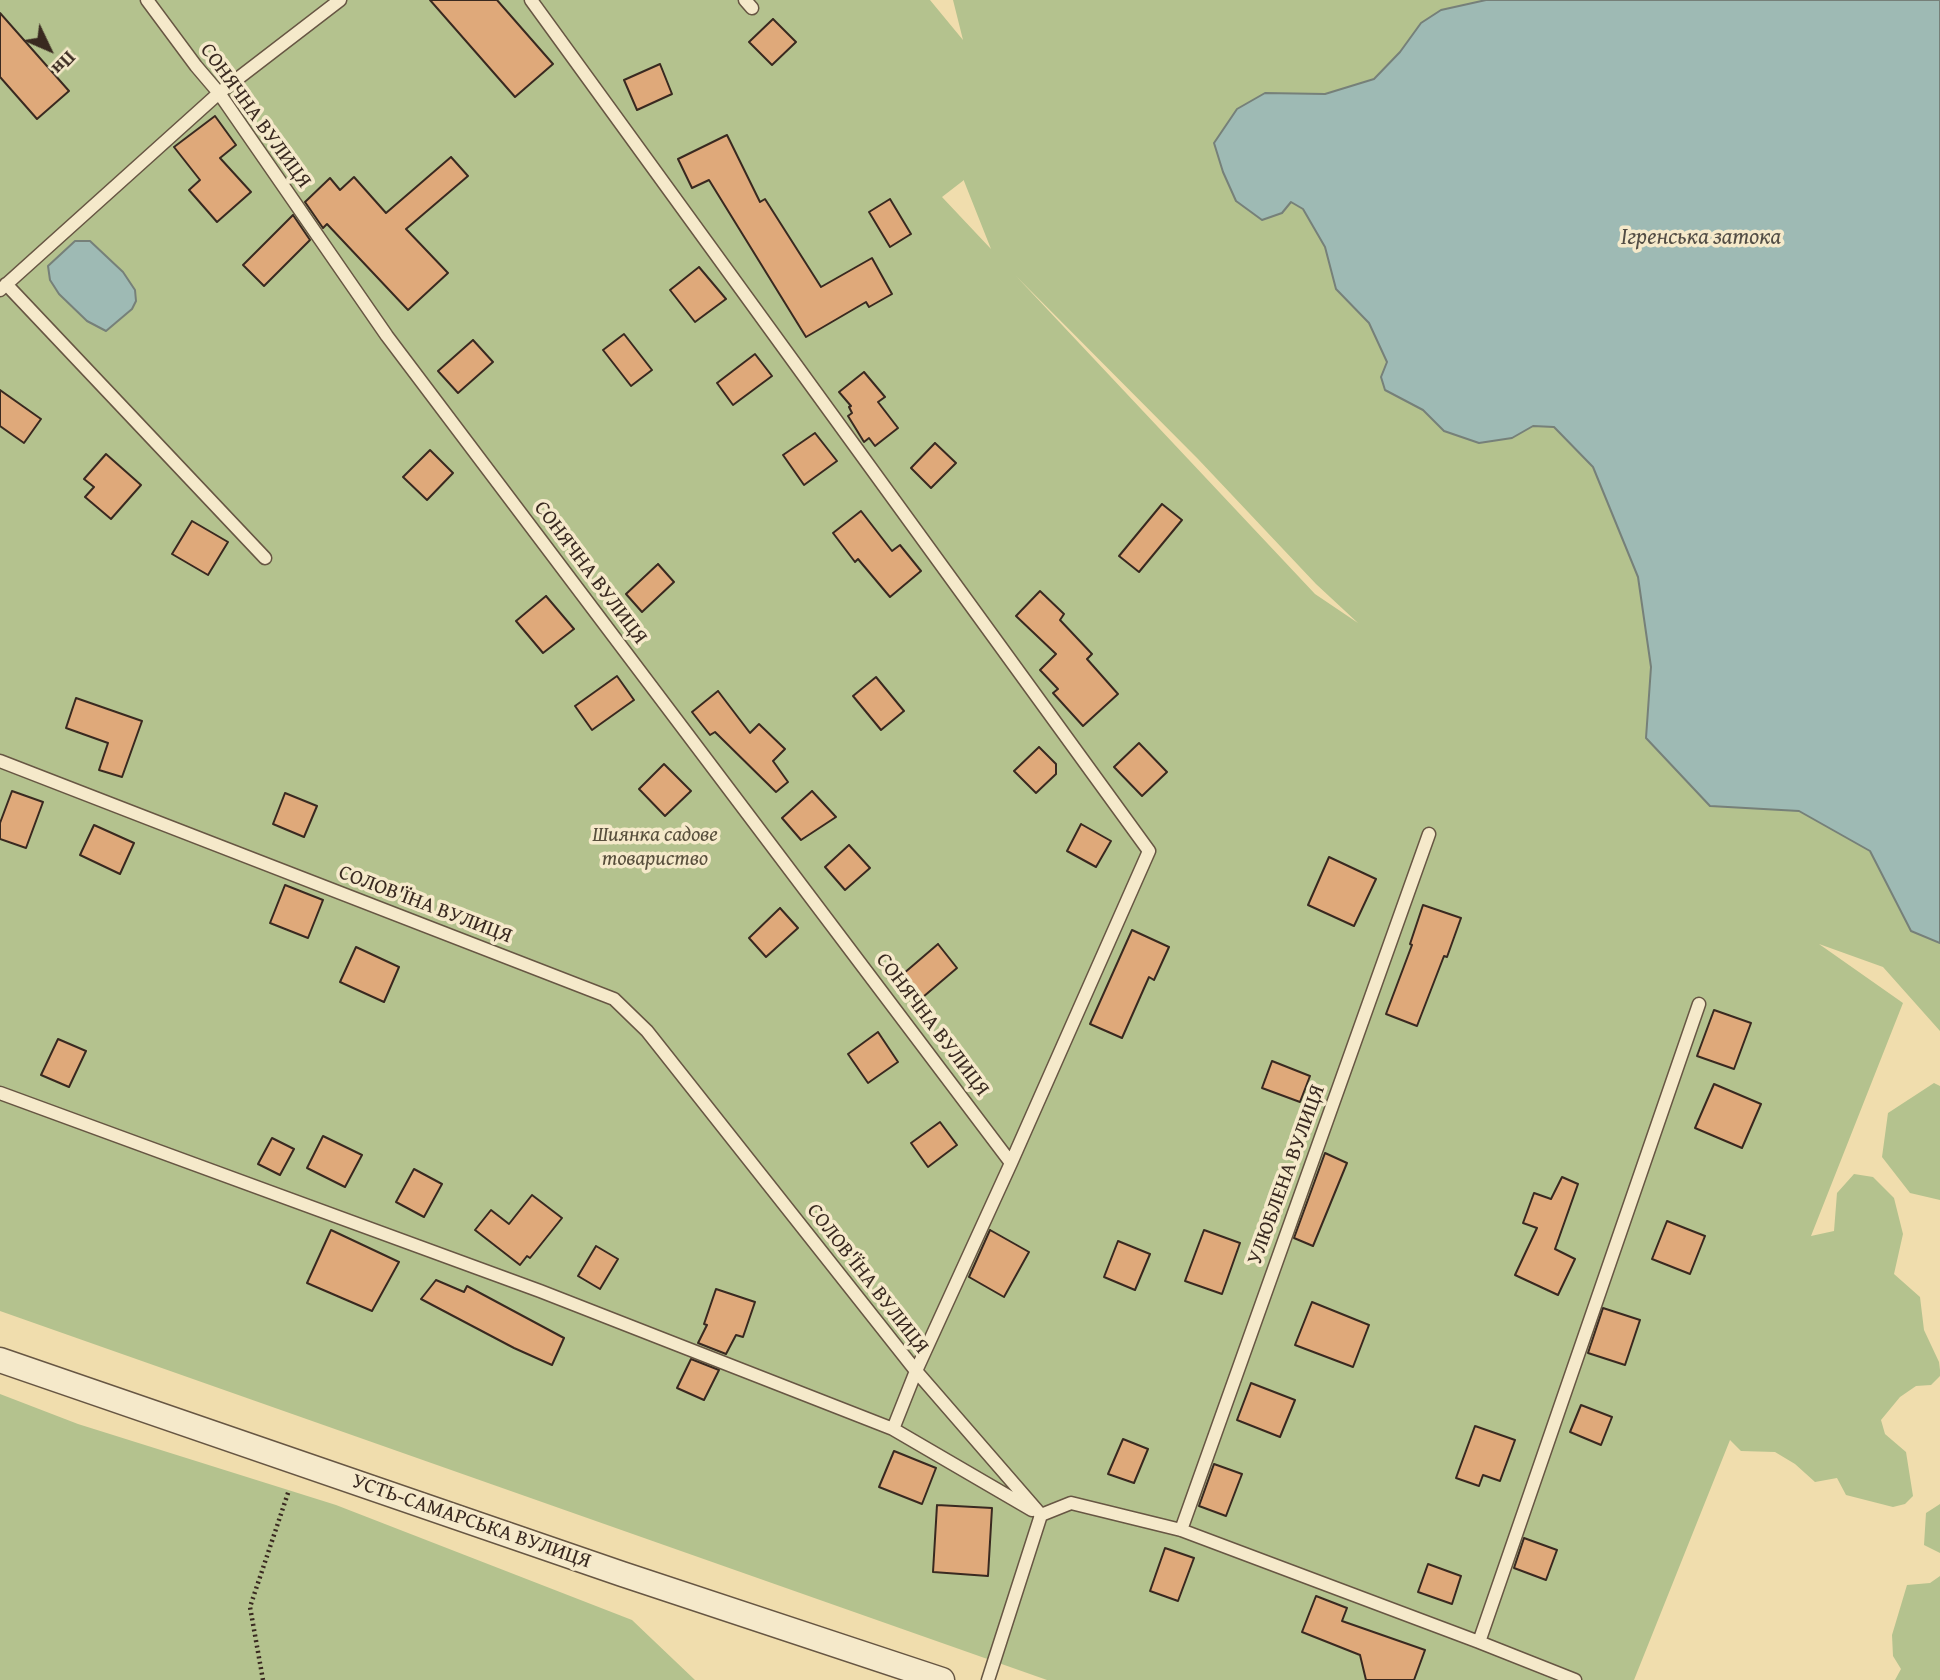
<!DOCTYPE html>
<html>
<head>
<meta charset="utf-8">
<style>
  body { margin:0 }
  #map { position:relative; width:1940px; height:1680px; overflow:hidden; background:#f0ddad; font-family:"Gentium Book Plus",serif }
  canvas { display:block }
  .north { position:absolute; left:14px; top:14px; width:70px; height:70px; -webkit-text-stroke:5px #f5e9ca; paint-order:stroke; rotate:134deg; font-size:19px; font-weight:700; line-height:28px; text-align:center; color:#392920 }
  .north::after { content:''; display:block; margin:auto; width:24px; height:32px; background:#392920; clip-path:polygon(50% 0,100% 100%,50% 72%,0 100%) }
</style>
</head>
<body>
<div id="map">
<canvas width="1940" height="1680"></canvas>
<div class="north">Пн</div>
</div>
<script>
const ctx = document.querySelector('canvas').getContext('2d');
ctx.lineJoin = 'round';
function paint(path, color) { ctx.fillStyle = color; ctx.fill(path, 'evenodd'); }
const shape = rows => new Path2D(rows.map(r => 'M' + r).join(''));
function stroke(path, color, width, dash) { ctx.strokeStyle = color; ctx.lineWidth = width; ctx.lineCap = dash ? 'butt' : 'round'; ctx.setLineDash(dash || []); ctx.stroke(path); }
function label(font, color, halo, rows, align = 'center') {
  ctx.font = font + ' "Gentium Book Plus",serif'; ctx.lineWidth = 7; ctx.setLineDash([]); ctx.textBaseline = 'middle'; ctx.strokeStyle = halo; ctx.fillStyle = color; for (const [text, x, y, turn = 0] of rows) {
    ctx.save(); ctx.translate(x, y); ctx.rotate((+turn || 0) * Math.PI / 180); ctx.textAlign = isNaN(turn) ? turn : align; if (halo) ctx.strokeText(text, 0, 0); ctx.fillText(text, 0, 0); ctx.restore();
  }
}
paint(shape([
  [0,0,930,0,963,40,953,0,1486,0,1441,10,1421,23,1400,52,1375,79,1325,94,1265,93,1237,109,1214,143,1223,172,1285,207,1291,202,1303,209,1325,247,1336,289,1369,323,1387,362,1381,377,1386,390,1423,410,1444,431,1512,438,1533,426,1554,427,1593,467,1638,577,1651,667,1647,738,1710,806,1799,811,1870,851,1911,931,1940,943,1940,1031,1883,967,1819,944,1903,1003,1811,1236,1834,1231,1837,1193,1854,1174,1873,1177,1894,1198,1903,1234,1894,1274,1920,1297,1924,1330,1939,1362,1940,1370,1940,1376,1931,1385,1916,1386,1900,1397,1881,1420,1885,1434,1906,1452,1913,1496,1905,1504,1893,1507,1846,1495,1837,1478,1815,1482,1795,1464,1775,1452,1741,1451,1730,1440,1634,1680,1047,1680,0,1311],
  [964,180,964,181,991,249,942,197],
  [1016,276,1198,459,1316,584,1358,623,1315,594],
  [1934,1083,1940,1086,1940,1200,1910,1193,1882,1157,1888,1113],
  [0,1394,78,1424,336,1505,632,1620,695,1680,0,1680],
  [1940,1504,1940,1553,1924,1545,1926,1513],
  [1940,1576,1940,1680,1895,1680,1901,1669,1893,1656,1892,1635,1907,1585,1930,1583]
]), '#b4c28e');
const water = shape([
  [1486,0,1940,0,1940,943,1911,931,1870,851,1799,811,1710,806,1646,738,1651,667,1638,577,1593,467,1554,427,1533,426,1512,438,1479,443,1444,431,1423,410,1385,390,1381,377,1387,362,1369,323,1336,289,1325,247,1303,209,1291,202,1282,213,1262,220,1236,201,1223,172,1214,143,1237,109,1265,93,1325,94,1374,79,1400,52,1421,23,1441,10,1486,0],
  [75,241,90,241,123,272,135,290,136,301,132,309,106,331,87,321,59,294,50,280,48,266,75,241]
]);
paint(water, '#9ebab4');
stroke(water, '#768079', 2);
const building = shape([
  [430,0,497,0,553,64,515,97,430,0],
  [0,13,69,91,37,119,0,77,0,13],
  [773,19,796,42,772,65,749,42,773,19],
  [660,64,672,94,637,110,624,80,660,64],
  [215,116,236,145,220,158,251,192,217,222,189,190,200,180,174,147,215,116],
  [727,135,760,202,765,199,821,287,872,258,892,294,869,307,866,302,806,337,709,180,692,188,678,159,727,135],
  [451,157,468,176,406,229,448,273,408,310,327,224,323,228,305,202,330,178,340,190,354,177,386,213,451,157],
  [890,199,911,234,890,247,869,212,890,199],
  [293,215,310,240,264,286,243,265,293,215],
  [699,267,726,299,695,322,670,290,699,267],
  [624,334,652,370,631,386,603,350,624,334],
  [473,340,493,362,458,393,438,371,473,340],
  [755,354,772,376,733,405,717,383,755,354],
  [864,372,885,397,878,402,898,428,875,446,869,438,864,442,848,416,852,413,849,407,851,406,839,392,864,372],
  [0,390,41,419,24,443,0,426,0,390],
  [815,433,837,461,804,485,783,455,815,433],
  [935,443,956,463,931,488,911,468,935,443],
  [430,450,453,473,427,500,403,477,430,450],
  [106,454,141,485,111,519,85,497,94,487,84,479,106,454],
  [1162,504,1182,520,1139,572,1119,556,1162,504],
  [861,511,892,551,900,545,921,571,890,597,858,559,855,562,833,533,861,511],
  [192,521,228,542,208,575,172,554,192,521],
  [658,564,674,582,642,612,626,594,658,564],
  [1040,591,1064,614,1060,620,1092,654,1087,659,1118,694,1083,726,1053,693,1058,689,1040,670,1056,654,1016,616,1040,591],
  [546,596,574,629,543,653,516,621,546,596],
  [617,676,634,700,592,730,575,706,617,676],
  [876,677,904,711,881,730,853,696,876,677],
  [718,691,750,733,759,724,785,749,773,761,788,782,776,792,715,732,710,735,692,712,718,691],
  [76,698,142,721,122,777,99,770,108,743,66,728,76,698],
  [1139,743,1167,772,1142,796,1114,767,1139,743],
  [1039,747,1056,764,1056,774,1036,793,1014,771,1039,747],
  [664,764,691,791,665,816,639,789,664,764],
  [12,791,43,802,26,848,0,839,0,823,12,791],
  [812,791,836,817,801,840,782,818,812,791],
  [285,793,317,806,304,837,273,824,285,793],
  [1081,824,1111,841,1096,867,1067,851,1081,824],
  [94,825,134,843,120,874,80,855,94,825],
  [849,845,870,868,845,890,825,867,849,845],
  [1329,857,1376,879,1354,926,1308,905,1329,857],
  [285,885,323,900,308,938,270,923,285,885],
  [1423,905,1461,918,1447,957,1444,956,1417,1026,1386,1014,1412,945,1410,944,1423,905],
  [780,908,798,928,766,957,749,938,780,908],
  [1132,930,1169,947,1154,980,1149,977,1122,1038,1090,1024,1132,930],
  [938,944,957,968,923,997,903,974,938,944],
  [356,947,399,967,384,1002,340,982,356,947],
  [1714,1010,1751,1023,1734,1069,1697,1056,1714,1010],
  [878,1032,898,1062,868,1083,848,1054,878,1032],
  [58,1039,86,1051,69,1087,41,1075,58,1039],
  [1272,1061,1310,1076,1300,1102,1262,1088,1272,1061],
  [1714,1084,1761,1104,1742,1148,1695,1128,1714,1084],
  [940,1122,957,1145,928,1167,911,1143,940,1122],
  [323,1136,362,1155,345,1187,307,1168,323,1136],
  [272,1138,294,1149,280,1175,258,1164,272,1138],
  [1325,1153,1347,1163,1313,1246,1294,1238,1325,1153],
  [414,1169,442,1184,424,1217,396,1202,414,1169],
  [1562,1177,1578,1184,1555,1249,1575,1259,1558,1295,1515,1275,1537,1228,1523,1223,1534,1193,1551,1199,1562,1177],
  [532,1195,562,1218,530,1258,527,1256,520,1265,475,1230,491,1210,509,1224,532,1195],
  [1667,1221,1705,1236,1690,1274,1652,1259,1667,1221],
  [331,1230,399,1262,372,1311,307,1283,331,1230],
  [990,1230,1029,1252,1004,1297,969,1277,990,1230],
  [1204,1230,1240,1243,1222,1294,1185,1281,1204,1230],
  [1118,1241,1150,1254,1135,1290,1104,1277,1118,1241],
  [596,1246,618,1259,600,1289,578,1276,596,1246],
  [436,1280,464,1292,467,1286,564,1338,552,1365,514,1348,421,1299,436,1280],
  [716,1289,755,1302,743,1337,736,1335,726,1354,698,1343,707,1325,704,1324,716,1289],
  [1312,1302,1369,1325,1353,1367,1295,1345,1312,1302],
  [1603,1308,1640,1320,1625,1365,1588,1353,1603,1308],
  [691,1359,719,1370,704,1400,677,1388,691,1359],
  [1251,1383,1295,1400,1280,1437,1237,1420,1251,1383],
  [1581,1405,1612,1417,1601,1445,1570,1432,1581,1405],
  [1475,1426,1515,1440,1500,1481,1483,1475,1479,1486,1456,1478,1475,1426],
  [1123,1439,1148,1449,1134,1483,1108,1474,1123,1439],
  [894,1451,936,1468,922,1504,879,1487,894,1451],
  [1214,1464,1242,1474,1226,1516,1199,1506,1214,1464],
  [937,1505,992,1508,988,1576,933,1572,937,1505],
  [1524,1538,1557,1550,1546,1580,1514,1568,1524,1538],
  [1165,1548,1194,1558,1178,1601,1150,1591,1165,1548],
  [1428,1564,1461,1576,1452,1604,1418,1592,1428,1564],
  [1316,1596,1347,1608,1342,1621,1425,1650,1414,1680,1366,1680,1360,1655,1302,1632,1316,1596]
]);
paint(building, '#dfa97a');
stroke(building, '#392920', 2);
const lane = shape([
  [147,0,196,66,219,93,387,336,1011,1163],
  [531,0,1149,851,1011,1163,916,1371,1041,1515],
  [745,0,752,8],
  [6,284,265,558],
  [0,290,219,93,340,0],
  [0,761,614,999,647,1031,916,1371,893,1429,540,1291,0,1093],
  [893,1429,1032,1510],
  [1041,1515,1071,1503,1181,1530,1479,1642,1699,1004],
  [1181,1530,1429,834],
  [1479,1642,1575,1680],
  [988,1680,1041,1515]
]);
const street = shape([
  [0,1360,622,1574,942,1680]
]);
stroke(lane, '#675643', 15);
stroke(street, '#675643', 27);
stroke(shape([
  [263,1680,250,1607,289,1490]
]), '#392920', 4.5, [2, 3.5]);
stroke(lane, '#f5e9ca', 12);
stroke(street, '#f5e9ca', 24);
label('21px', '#392920', '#f5e9ca', [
  ["СОНЯЧНА ВУЛИЦЯ",255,116,54],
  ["СОНЯЧНА ВУЛИЦЯ",590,573,53],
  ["СОЛОВ'ЇНА ВУЛИЦЯ",425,905,21],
  ["СОНЯЧНА ВУЛИЦЯ",932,1025,53],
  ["УЛЮБЛЕНА ВУЛИЦЯ",1287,1175,-70],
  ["СОЛОВ'ЇНА ВУЛИЦЯ",867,1279,52],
  ["УСТЬ-САМАРСЬКА ВУЛИЦЯ",471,1522,19]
]);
label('italic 21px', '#584f3c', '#f5e9ca', [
  ["Шиянка садове",655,836],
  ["товариство",655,860]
]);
label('italic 23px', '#524d45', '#f5e9ca', [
  ["Ігренська затока",1701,238]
]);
</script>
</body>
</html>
